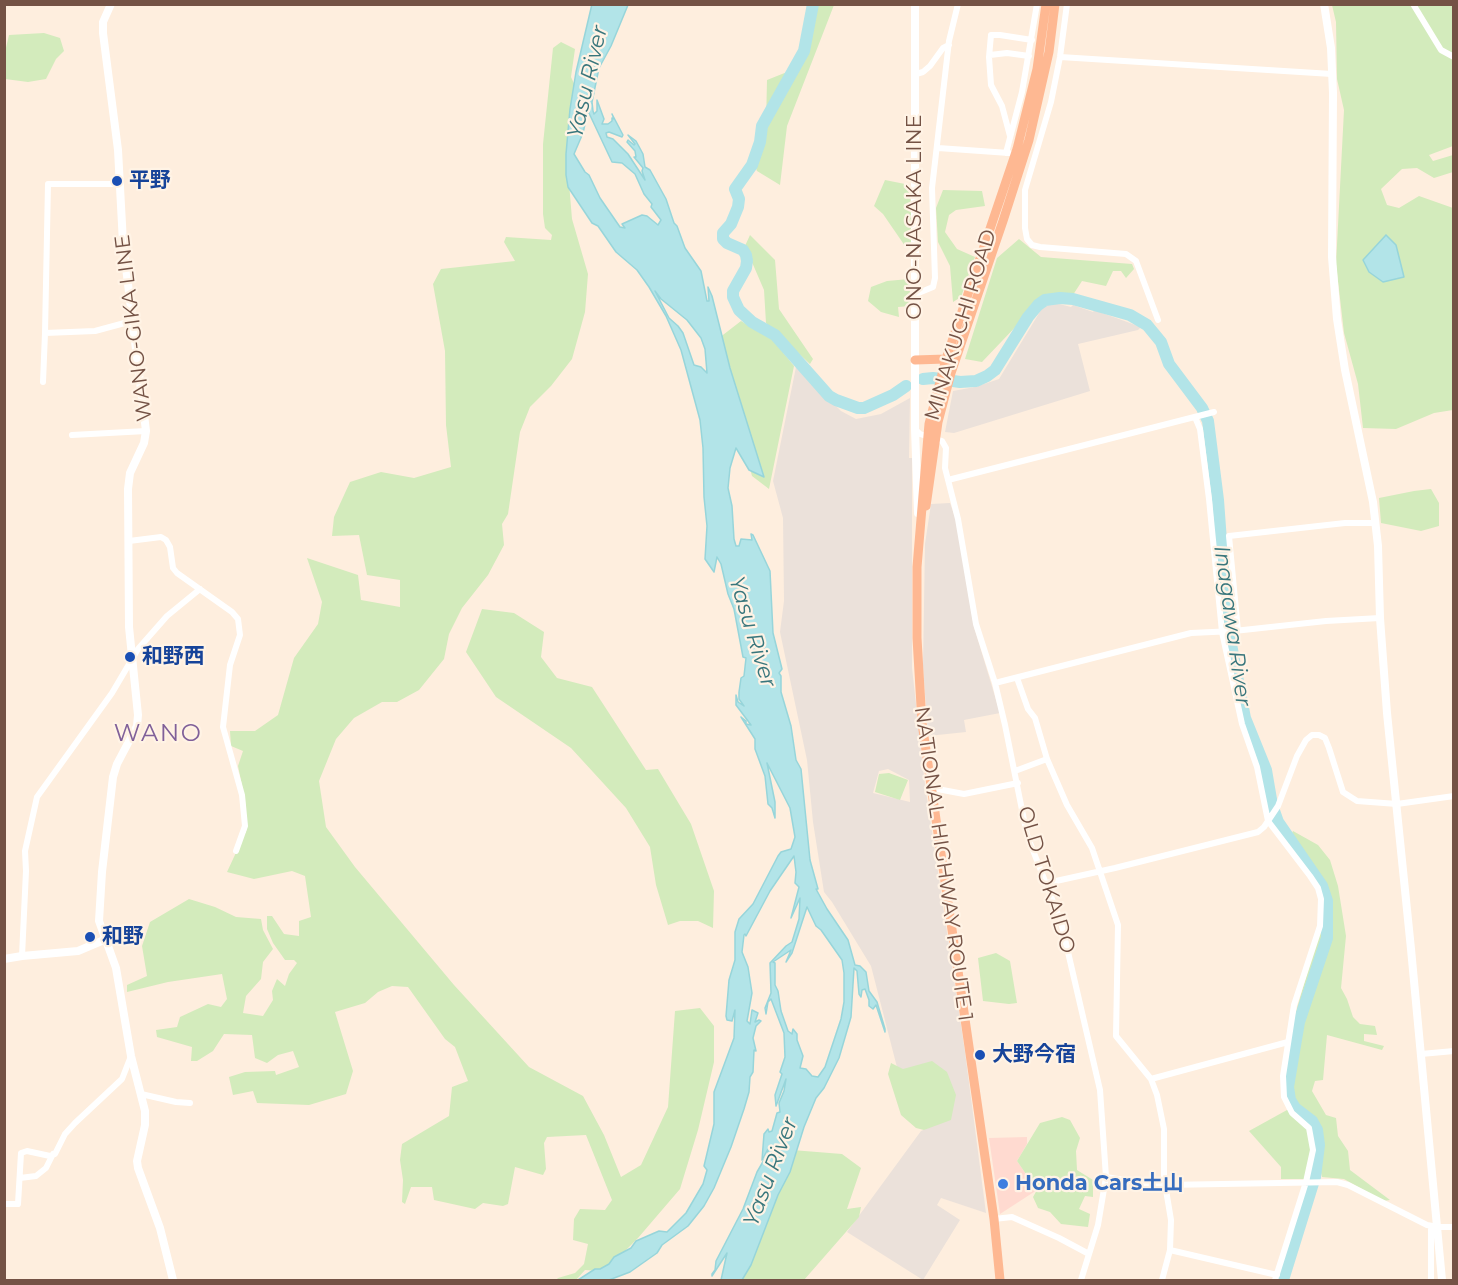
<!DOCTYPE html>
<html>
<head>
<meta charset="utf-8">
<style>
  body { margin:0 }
  #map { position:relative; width:1458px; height:1285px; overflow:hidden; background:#feeede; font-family:Montserrat,sans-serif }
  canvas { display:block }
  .frame { position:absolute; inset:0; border:6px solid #745245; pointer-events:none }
</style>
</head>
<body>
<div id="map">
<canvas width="1458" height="1285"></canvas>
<div class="frame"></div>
</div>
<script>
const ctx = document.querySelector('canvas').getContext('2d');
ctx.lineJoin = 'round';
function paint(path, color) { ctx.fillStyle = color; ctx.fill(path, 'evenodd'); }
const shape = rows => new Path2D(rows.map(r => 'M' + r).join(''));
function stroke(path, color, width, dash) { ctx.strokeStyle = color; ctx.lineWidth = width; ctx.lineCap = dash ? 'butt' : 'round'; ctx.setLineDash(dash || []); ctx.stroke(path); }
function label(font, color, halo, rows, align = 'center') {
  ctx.font = font + ' Montserrat,"Noto Sans JP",sans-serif'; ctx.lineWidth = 4.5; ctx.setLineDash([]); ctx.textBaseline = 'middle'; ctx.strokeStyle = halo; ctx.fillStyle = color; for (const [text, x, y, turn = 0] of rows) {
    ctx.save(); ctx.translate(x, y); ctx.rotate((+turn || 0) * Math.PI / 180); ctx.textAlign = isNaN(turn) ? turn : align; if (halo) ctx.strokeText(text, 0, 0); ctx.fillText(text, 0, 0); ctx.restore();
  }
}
paint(shape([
  [1027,1137,1027,1144,1017,1161,1037,1190,1000,1214,989,1138]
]), '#ffdad0');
paint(shape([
  [1055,303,1071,307,1073,305,1093,312,1094,310,1141,327,1138,330,1078,344,1090,391,954,433,945,432,953,391,975,387,999,379,1041,310,1047,305],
  [796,367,841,411,856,419,881,414,910,398,909,458,912,458,912,668,925,785,965,1052,986,1213,941,1198,937,1205,960,1220,923,1280,847,1232,921,1131,948,1119,899,1075,871,966,832,902,824,892,813,822,807,760,780,632,784,601,783,518,773,481],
  [888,769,909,780,910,802,873,793,879,771],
  [950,503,956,520,974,627,1000,713,964,720,966,732,928,736,923,666,925,544,931,504]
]), '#ebe1da');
paint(shape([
  [1453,4,1453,146,1429,155,1433,161,1453,155,1453,172,1434,178,1417,168,1402,169,1381,189,1387,205,1399,208,1419,196,1453,208,1453,410,1434,413,1396,429,1363,428,1358,384,1344,333,1336,264,1344,110,1337,79,1336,22,1332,5],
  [814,5,834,5,787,126,780,185,757,171,750,154,766,126,767,80,797,68,810,35],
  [44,33,60,38,64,51,56,59,46,79,28,82,5,79,5,52,9,35],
  [561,42,575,49,571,77,578,92,568,171,572,219,588,274,585,312,572,359,551,386,530,407,520,432,508,514,502,524,504,545,488,575,462,608,449,634,444,659,419,690,397,702,382,702,354,718,336,739,319,781,326,827,355,867,454,985,529,1067,583,1096,604,1135,621,1177,641,1165,668,1107,675,1011,700,1008,714,1026,714,1062,698,1130,680,1189,638,1238,617,1259,600,1271,585,1270,576,1280,556,1280,558,1278,575,1273,584,1264,588,1244,573,1240,574,1219,580,1209,605,1210,612,1200,586,1135,547,1137,544,1143,546,1169,543,1175,515,1167,508,1204,503,1206,483,1203,475,1209,434,1200,432,1187,411,1187,405,1204,402,1202,403,1180,400,1160,402,1144,449,1116,452,1087,468,1081,455,1047,445,1039,408,987,392,986,378,992,365,1003,335,1012,353,1071,346,1094,309,1105,257,1103,253,1091,233,1095,229,1077,245,1072,275,1071,276,1075,299,1067,293,1051,278,1055,267,1063,255,1058,252,1035,224,1034,213,1051,197,1061,191,1061,192,1047,157,1037,156,1030,177,1027,180,1017,208,1004,221,1007,227,999,222,974,168,982,127,992,127,985,147,976,142,946,150,922,189,899,215,907,236,917,261,919,263,930,273,949,263,962,261,979,246,996,243,1013,263,1016,273,1000,272,991,277,979,285,986,289,974,297,963,294,960,285,960,273,943,267,929,267,916,272,916,284,934,299,936,299,921,311,917,305,876,292,871,254,879,227,872,247,829,245,800,238,766,243,751,231,746,230,731,255,731,278,715,294,658,318,624,322,602,307,558,358,575,361,600,400,607,400,580,367,575,359,535,332,536,334,517,350,482,381,472,414,478,451,467,446,425,445,351,433,284,441,269,515,261,504,242,506,237,551,240,552,235,545,228,543,214,543,144,553,48],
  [885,180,910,185,912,245,905,246,883,214,874,206],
  [943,190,982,191,985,206,956,210,949,215,945,232,957,249,975,257,961,297,953,302,950,266,938,242,936,208],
  [750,235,775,260,779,309,813,359,810,364,766,323,764,290,745,246],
  [1019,239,1041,257,1132,264,1134,269,1126,278,1121,271,1113,271,1106,286,1082,281,1071,298,1042,299,982,362,965,359,997,258],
  [909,279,911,306,898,307,899,317,881,312,868,301,871,287,887,281],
  [741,321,773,340,794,366,769,489,752,476,732,401,719,338],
  [1431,489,1439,503,1439,526,1421,531,1381,523,1379,498,1414,491],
  [482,609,514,613,544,632,541,657,557,678,592,687,646,770,658,769,691,824,714,891,713,928,698,921,680,921,668,925,656,885,650,847,626,808,571,748,496,697,466,652],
  [889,773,908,780,900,800,875,792,879,774],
  [1293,831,1318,845,1330,860,1338,886,1346,936,1341,988,1347,999,1353,1017,1360,1024,1375,1026,1377,1035,1364,1034,1364,1041,1384,1046,1382,1050,1327,1035,1323,1080,1315,1081,1312,1091,1326,1115,1336,1118,1338,1136,1348,1151,1350,1170,1390,1200,1383,1201,1344,1179,1322,1177,1316,1151,1306,1179,1281,1179,1281,1167,1249,1131,1296,1105,1292,1099,1290,1085,1293,1022,1325,911,1323,893,1291,835],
  [996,953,1010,961,1017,1003,1009,1004,983,1001,978,958],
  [932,1061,947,1072,956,1095,951,1120,924,1130,916,1128,901,1115,888,1074,891,1063,903,1069],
  [1062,1117,1070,1120,1080,1138,1076,1151,1077,1170,1093,1180,1093,1197,1085,1196,1079,1209,1090,1214,1088,1227,1061,1224,1050,1212,1038,1208,1033,1197,1037,1190,1017,1161,1040,1123],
  [792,1150,842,1154,861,1168,847,1209,861,1207,859,1217,804,1280,737,1280]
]), '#d3ebbc');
const water = shape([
  [592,4,628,5,611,46,599,68,592,102,593,111,594,114,597,111,597,100,604,119,602,124,608,124,612,121,612,118,614,119,612,114,623,135,622,137,609,132,606,133,607,137,613,139,628,154,645,180,642,171,643,168,634,157,636,157,635,151,627,142,628,140,634,145,635,144,628,135,636,141,643,154,645,167,650,170,666,199,674,223,677,226,685,248,701,271,707,301,709,301,708,287,712,296,730,368,764,477,749,470,736,448,730,468,728,488,732,506,734,539,736,546,739,546,741,539,752,540,751,534,753,535,770,571,773,633,782,669,779,673,781,676,781,692,791,726,796,760,801,769,810,860,818,889,816,889,827,909,848,940,855,965,860,966,866,972,869,991,877,1002,885,1029,885,1032,876,1005,873,1009,869,1006,869,1000,865,989,862,990,861,997,859,994,857,971,854,968,851,1017,839,1058,824,1088,816,1098,804,1127,790,1172,778,1195,751,1265,742,1280,721,1280,727,1253,712,1276,712,1274,715,1270,716,1261,743,1209,757,1172,768,1153,768,1149,762,1160,764,1134,768,1129,769,1132,772,1131,777,1113,780,1112,779,1103,784,1091,786,1079,776,1106,775,1095,782,1074,780,1072,785,1057,784,1033,771,999,768,1002,766,1014,765,1008,771,993,770,963,786,946,792,942,799,919,800,898,791,918,799,887,795,883,796,872,794,856,770,891,746,936,745,934,744,935,742,952,748,967,752,993,747,1021,750,1024,752,1010,758,1013,755,1022,759,1020,761,1021,756,1026,753,1038,756,1051,754,1050,753,1072,750,1077,749,1092,744,1109,731,1147,714,1188,704,1206,688,1226,662,1245,657,1253,630,1272,609,1280,578,1280,595,1269,600,1269,609,1264,614,1257,631,1248,636,1241,659,1231,667,1232,686,1213,703,1184,707,1170,704,1166,714,1124,714,1092,734,1038,735,1010,732,1021,727,1020,726,1016,729,980,735,960,735,932,739,919,753,904,778,856,781,852,791,849,795,837,790,808,767,763,775,802,775,818,772,808,768,804,765,776,755,749,755,739,741,717,746,721,746,724,751,725,736,705,736,695,738,702,744,706,739,699,739,692,741,678,744,676,746,658,743,657,734,609,728,594,721,564,717,557,714,572,705,559,707,526,704,497,703,448,700,420,681,350,666,316,649,287,637,270,616,252,598,226,592,223,568,187,566,175,566,154,570,109,576,72,592,4],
  [588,111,612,162,622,163,635,174,644,194,652,204,651,207,661,220,658,225,647,216,642,215,622,224,625,228,620,227,600,198,589,175,585,172,574,154,583,133,588,111],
  [655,291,661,299,687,320,701,338,705,349,707,373,701,367,694,365,683,333,678,326,669,318,655,291],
  [807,907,816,926,821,930,842,960,844,973,844,1002,841,1019,825,1067,818,1077,812,1076,806,1069,800,1068,803,1056,797,1040,797,1034,793,1029,792,1034,788,1031,781,1011,778,991,775,985,775,963,773,962,791,950,786,962,792,953,807,907],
  [1386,235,1396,245,1404,277,1383,282,1369,272,1363,260,1386,235]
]);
paint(water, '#b2e4e8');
stroke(water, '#97d5da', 1.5);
stroke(shape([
  [813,4,804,51,762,126,760,142,752,165,735,189,739,199,738,207,731,224,723,233,723,239,727,243,743,250,746,255,747,261,746,268,733,291,733,297,739,310,752,322,775,335,829,396,836,400,858,408,864,408,893,395,906,386],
  [923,379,933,378,960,382,976,381,987,376,995,370,1028,317,1038,305,1045,300,1060,298,1073,299,1130,315,1147,325,1161,342,1169,364,1202,408,1208,421,1218,500,1227,623,1245,718,1266,770,1272,805,1278,822,1322,886,1327,901,1327,938,1299,1022,1288,1087,1290,1100,1295,1108,1312,1121,1317,1130,1319,1145,1315,1177,1283,1280]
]), '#b2e4e8', 12);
stroke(shape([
  [1067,4,1060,57,1051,102,1025,190,1025,228,1027,239,1032,245,1040,247,1126,254,1136,261,1158,320],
  [1413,4,1441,50,1454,57],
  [990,55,1007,53,1029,56],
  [1060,57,1332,74],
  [916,74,923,72,930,66,943,48,949,45],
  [1010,136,1002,106,991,85,989,57,991,35,1000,35,1032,40],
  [938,148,1009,153],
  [1006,153,1022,92,1037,4],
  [916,294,933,287,935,278,932,188,949,41,958,4],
  [45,333,48,184,120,184],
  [43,382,45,333,95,331,132,321],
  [1195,417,1200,429,1209,499,1222,632,1242,724,1257,767,1268,821,1310,876,1318,888,1321,899,1320,926,1294,1005,1283,1076,1284,1097,1292,1113,1309,1128,1313,1150,1306,1182,1275,1280],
  [915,429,920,434,942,441,946,448,945,468,958,519,976,624,995,683,1005,725,1027,835,1061,922,1100,1090,1106,1177,1098,1225,1081,1280],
  [72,435,146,431],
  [948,480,1214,412],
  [129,541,161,537,166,540,170,547,173,568,177,573,232,612,238,619,240,635,230,665,223,727,242,795,245,826,236,851],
  [1238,631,1229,536,1345,523,1375,523],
  [1017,678,1028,709,1035,718,1047,759,1067,805,1092,848,1118,925,1116,1036,1151,1079,1157,1095,1164,1129,1164,1178,1171,1220,1170,1250,1162,1280],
  [995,683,1191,633,1234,631,1326,621,1380,618],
  [1015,771,1047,759],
  [932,788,964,794,1018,783],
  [1047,883,1115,868,1258,832,1264,827,1278,806,1297,756,1306,740,1312,735,1319,735,1325,738,1329,748,1343,792,1357,801,1397,804,1454,796],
  [22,956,26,871,25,851,37,797,112,693,138,649,167,616,200,589],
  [1421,1054,1454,1051],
  [1151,1079,1288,1042],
  [141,1094,176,1102,190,1103],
  [1106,1177,1148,1184,1165,1185,1337,1182,1348,1185,1427,1225,1438,1227,1454,1227],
  [20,1178,36,1176,46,1168,53,1154],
  [4,1204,18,1204,21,1153,27,1151,50,1156,55,1154,65,1134,75,1123,122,1079,131,1056],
  [994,1219,1012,1217,1059,1238,1089,1254],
  [1431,1226,1431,1280],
  [1170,1250,1277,1275]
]), '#fff', 6);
stroke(shape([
  [1324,4,1331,48,1333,93,1332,257,1337,319,1345,370,1373,502,1378,546,1380,618,1387,713,1411,949,1442,1280],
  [4,959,22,956,78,951,104,940]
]), '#fff', 8);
stroke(shape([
  [111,4,103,22,103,33,118,150,123,243,146,431,144,443,130,473,128,489,129,627,138,715,137,726,117,764,113,777,102,872,99,921,116,968,131,1056,145,1111,145,1125,137,1161,138,1168,160,1228,173,1280],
  [915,4,915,429,918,513]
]), '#fff', 8);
stroke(shape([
  [915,360,946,359],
  [926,506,938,422,951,373,1003,221,1029,140,1049,52,1055,4],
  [1000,1280,994,1219,922,723,917,638,917,567,929,424,946,359,1017,149,1037,69,1046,4]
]), '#feb892', 9);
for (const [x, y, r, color] of [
  [117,181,6,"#1a4fb4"],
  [130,657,6,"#1a4fb4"],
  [90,937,6,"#1a4fb4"],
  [980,1055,6,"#1a4fb4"],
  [1003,1184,6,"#3f7fe0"]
]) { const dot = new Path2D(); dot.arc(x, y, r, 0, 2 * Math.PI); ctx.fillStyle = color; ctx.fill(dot); stroke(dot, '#fff3e5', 2); }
label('bold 21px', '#164399', '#fff3e5', [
  ["平野",129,181],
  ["和野西",142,657],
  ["和野",102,937],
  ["大野今宿",992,1055]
], 'left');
label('21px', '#745245', '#fff3e5', [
  ["ONO-NASAKA LINE",915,217,-90],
  ["MINAKUCHI ROAD",961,325,-73],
  ["WANO-GIKA LINE",134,328,-97],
  ["NATIONAL HIGHWAY ROUTE 1",943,864,82],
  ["OLD TOKAIDO",1046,880,73]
]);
label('bold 21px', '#366cbe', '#fff3e5', [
  ["Honda Cars土山",1015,1184]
], 'left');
label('italic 22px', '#38767c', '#fff3e5', [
  ["Yasu River",588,82,-77],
  ["Inagawa River",1232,626,82],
  ["Yasu River",752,632,73],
  ["Yasu River",771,1172,-69]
]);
ctx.letterSpacing = '1.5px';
label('24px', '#806099', '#fff3e5', [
  ["WANO",158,734]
]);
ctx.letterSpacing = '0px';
</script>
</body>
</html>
